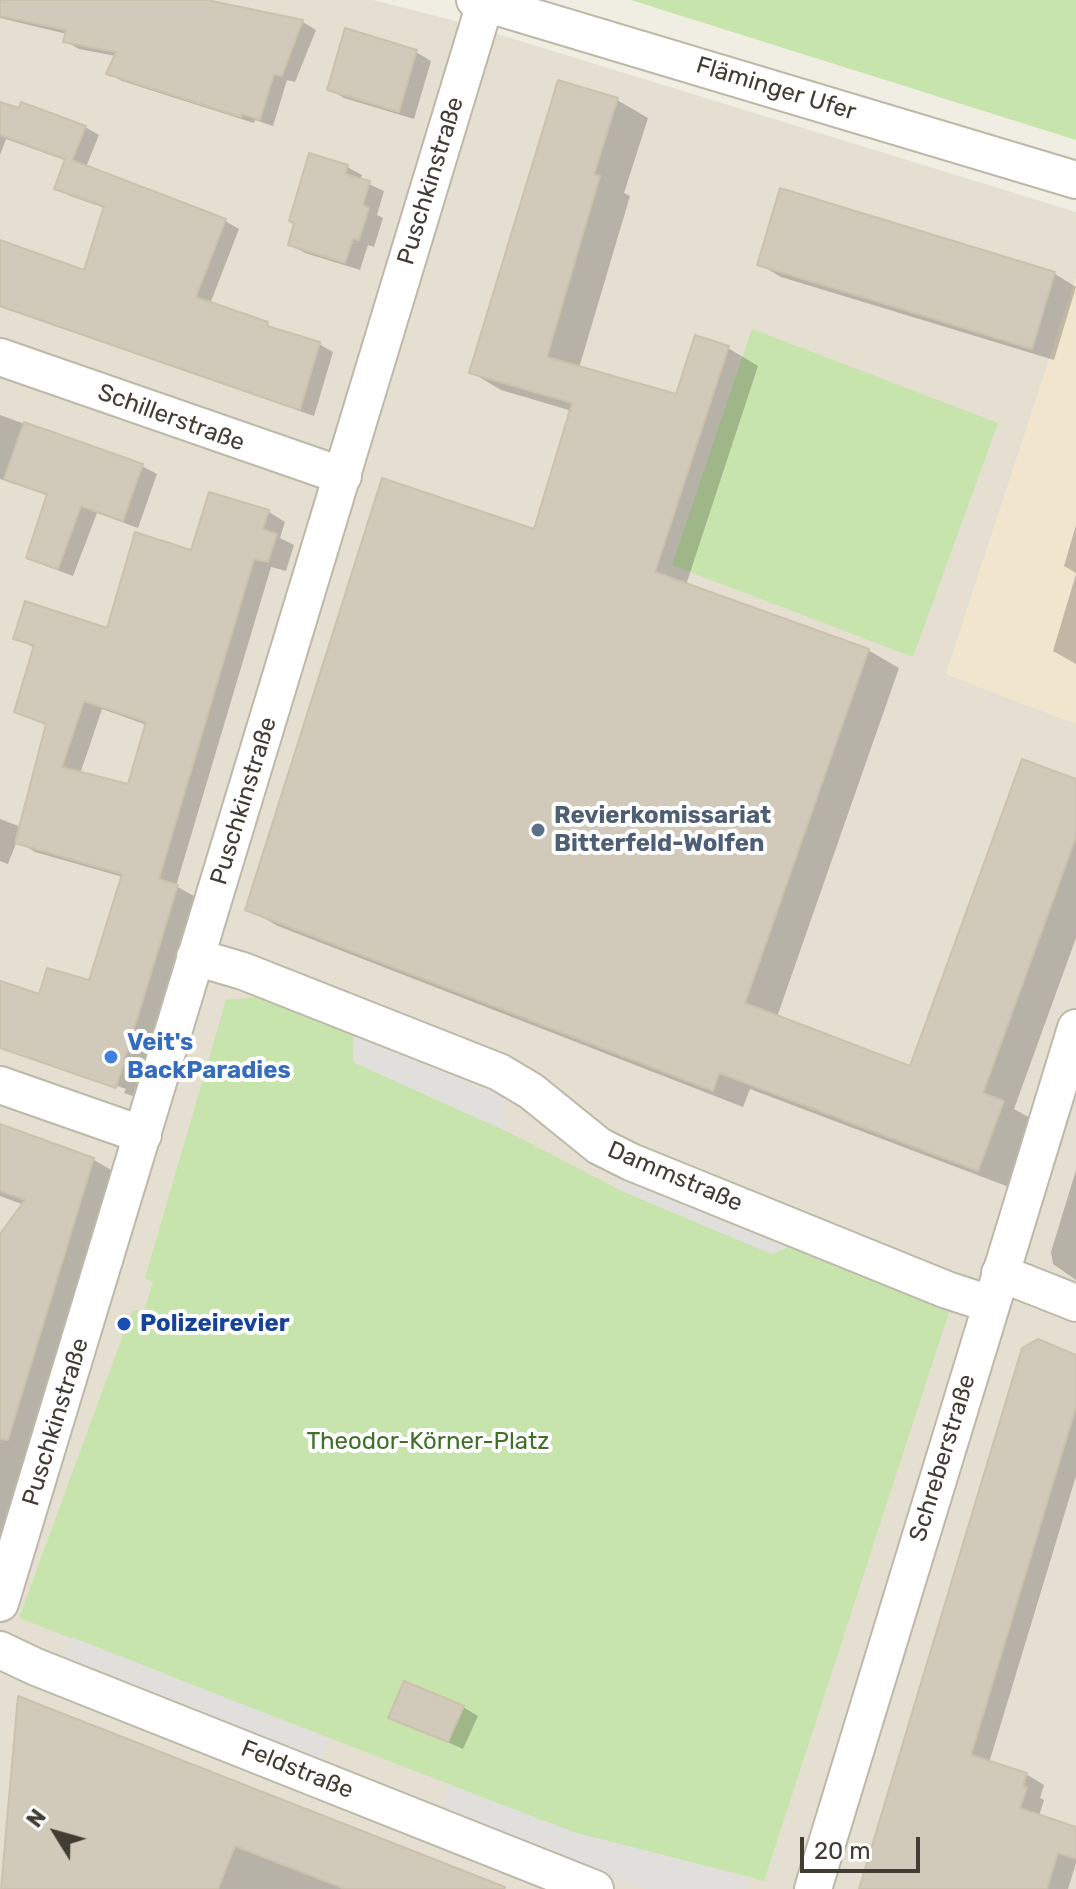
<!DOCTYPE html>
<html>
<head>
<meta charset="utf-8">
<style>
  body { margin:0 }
  #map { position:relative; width:1076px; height:1889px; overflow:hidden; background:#f0ede2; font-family:Rubik,sans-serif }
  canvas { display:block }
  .north { position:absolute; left:16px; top:1793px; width:80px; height:80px; -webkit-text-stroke:6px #fff; paint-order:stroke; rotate:307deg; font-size:22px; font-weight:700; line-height:32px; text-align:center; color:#423d33 }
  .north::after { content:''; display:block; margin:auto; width:28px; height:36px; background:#423d33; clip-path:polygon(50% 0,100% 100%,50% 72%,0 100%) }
  .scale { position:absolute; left:800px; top:1837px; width:120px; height:36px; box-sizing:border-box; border:4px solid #423d33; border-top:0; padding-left:10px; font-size:24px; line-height:28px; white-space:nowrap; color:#423d33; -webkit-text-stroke:6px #fff; paint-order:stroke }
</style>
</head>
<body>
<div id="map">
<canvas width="1076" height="1889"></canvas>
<div class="north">N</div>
<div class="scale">20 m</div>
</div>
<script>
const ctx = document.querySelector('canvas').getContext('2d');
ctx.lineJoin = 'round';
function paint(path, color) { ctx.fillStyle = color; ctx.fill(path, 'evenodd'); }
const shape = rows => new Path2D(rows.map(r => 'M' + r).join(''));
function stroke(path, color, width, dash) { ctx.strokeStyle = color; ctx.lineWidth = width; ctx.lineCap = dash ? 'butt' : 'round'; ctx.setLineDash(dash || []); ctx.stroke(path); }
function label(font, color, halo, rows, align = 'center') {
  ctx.font = font + ' Rubik,sans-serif'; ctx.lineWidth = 8; ctx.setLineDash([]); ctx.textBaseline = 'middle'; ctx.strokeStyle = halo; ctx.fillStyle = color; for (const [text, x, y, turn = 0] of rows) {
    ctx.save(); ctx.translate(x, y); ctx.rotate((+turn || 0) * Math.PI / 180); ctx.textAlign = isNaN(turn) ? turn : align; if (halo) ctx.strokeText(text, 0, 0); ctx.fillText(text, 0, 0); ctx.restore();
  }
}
paint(shape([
  [0,0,373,0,452,20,1076,212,1076,278,946,674,1076,724,1076,1889,0,1889]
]), '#e4dfd1');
paint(shape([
  [1076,278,1076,724,946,674]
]), '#f2e5cd');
paint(shape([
  [631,0,1076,0,1076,140],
  [752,329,998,423,913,657,672,565],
  [258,997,354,1034,353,1062,506,1131,622,1191,772,1254,792,1245,949,1312,764,1881,573,1832,19,1618,127,1324,133,1310,144,1311,153,1282,145,1278,226,1000]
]), '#c7e4ac');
paint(shape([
  [354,1034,502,1097,506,1131,353,1062],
  [612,1170,792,1245,772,1254,622,1191],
  [72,1637,330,1739,320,1764,63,1658],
  [450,1785,573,1832,749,1877,745,1889,645,1889,440,1812]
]), '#e1dfdb');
paint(shape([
  [0,0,198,0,303,22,316,30,295,82,287,80,273,126,255,120,254,123,122,81,109,74,116,56,79,49,65,41,67,34,0,18],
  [346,31,416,52,431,61,414,119,344,98,329,89],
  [617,100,648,118,624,193,630,196,579,368,677,396,728,348,758,366,686,585,868,650,899,668,777,1017,911,1068,1076,781,1076,938,1014,1109,1034,1120,1009,1187,750,1089,743,1107,278,926,248,909,535,531,572,411,501,390,471,372],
  [0,104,85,127,99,135,86,167,225,221,239,229,210,304,319,344,333,352,314,416,0,307,0,242,85,272,105,208,70,196,57,188,67,161,6,139,0,155],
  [347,167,362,175,360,180,384,191,377,215,383,218,374,247,368,245,360,270,305,253,290,244],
  [782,191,1055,274,1076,287,1054,360,781,277,759,264],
  [0,415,142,466,157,474,138,528,97,513,73,576,43,565,28,557,49,496,0,479],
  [210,494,269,512,285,522,280,538,294,545,286,571,271,567,176,886,194,896,133,1096,124,1093,126,1089,0,1045,0,980,41,994,90,983,123,877,35,852,17,841,8,864,0,861,0,819,21,827,47,726,16,711,35,648,16,638,109,630,192,553],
  [102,709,147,725,129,787,80,774],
  [1076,525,1076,573,1064,566],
  [1076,574,1076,664,1053,651],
  [0,1126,94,1160,125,1178,0,1587,0,1254,24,1205,0,1196],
  [1076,1170,1076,1280,1053,1264,1051,1252],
  [1076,1358,1076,1476,989,1763,1026,1774,1044,1785,1040,1798,1044,1800,1039,1816,1076,1829,1076,1863,1068,1889,861,1889],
  [19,1699,506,1889,4,1889],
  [463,1707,478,1716,463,1749,391,1717]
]), '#0003');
const building = shape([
  [0,0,207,0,303,20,282,76,274,74,260,120,242,114,241,117,106,74,116,52,63,42,66,30,0,16,0,0],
  [345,28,417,50,399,112,327,90,345,28],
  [558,80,618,98,594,175,600,176,547,357,676,394,695,335,729,346,655,572,869,649,745,1003,910,1066,1022,759,1076,779,1076,837,983,1093,1004,1101,978,1171,719,1073,713,1091,245,910,382,478,534,529,572,403,469,373,558,80],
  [0,102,19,108,21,102,86,126,72,160,226,219,196,297,268,322,267,326,320,342,300,410,0,306,0,240,84,270,104,206,54,189,65,159,0,135,0,102],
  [309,153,348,165,345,174,370,181,363,205,369,208,359,240,353,239,345,263,288,245,294,223,289,221,309,153],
  [780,188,1055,272,1032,349,757,265,780,188],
  [24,422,143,464,123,521,81,506,58,569,26,558,47,494,4,479,24,422],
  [209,492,269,510,263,529,277,534,268,562,254,559,159,879,178,885,116,1088,0,1048,0,981,39,994,47,968,89,980,122,874,15,843,46,724,14,712,34,645,13,639,25,601,107,628,135,532,191,550,209,492],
  [84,701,146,722,128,784,62,767,84,701],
  [0,1124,94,1158,8,1440,0,1439,0,1234,25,1200,0,1191,0,1124],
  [1038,1339,1076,1355,1076,1407,971,1755,1027,1773,1023,1786,1027,1788,1020,1808,1076,1827,1076,1859,1058,1853,1047,1889,859,1889,1022,1348,1038,1339],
  [404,1681,464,1706,448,1742,388,1718,404,1681],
  [18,1696,505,1887,504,1889,345,1889,235,1846,218,1889,1,1889,18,1696]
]);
paint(building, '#d1c9b9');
stroke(building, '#ccc1ac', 2);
const minor = shape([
  [475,0,1076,180],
  [0,357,343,476],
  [195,957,243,971,499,1072,531,1091,599,1146,631,1162,947,1290,990,1304],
  [0,1085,143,1135],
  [1000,1273,1076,1303],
  [0,1603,486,0],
  [0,1650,36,1667,595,1889],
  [813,1889,1076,1028]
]);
stroke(minor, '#beb8a9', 40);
stroke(minor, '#fff', 36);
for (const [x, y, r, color] of [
  [538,830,8,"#5c6f8a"],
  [111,1057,8,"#3f7fe0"],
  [124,1324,8,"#1a4fb4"]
]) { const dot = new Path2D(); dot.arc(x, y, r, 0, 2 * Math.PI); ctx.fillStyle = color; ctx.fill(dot); stroke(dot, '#fff', 3); }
label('24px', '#423d33', '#fff', [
  ["Fläminger Ufer",776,89,17],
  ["Puschkinstraße",431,181,-73],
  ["Schillerstraße",171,418,20],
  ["Puschkinstraße",244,801,-73],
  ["Dammstraße",675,1177,23],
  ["Puschkinstraße",56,1422,-73],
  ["Schreberstraße",943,1458,-73],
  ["Feldstraße",297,1770,22]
]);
label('bold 24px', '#4e5e75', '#fff', [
  ["Revierkomissariat",554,816],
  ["Bitterfeld-Wolfen",554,844]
], 'left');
label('bold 24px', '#366cbe', '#fff', [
  ["Veit's",127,1043],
  ["BackParadies",127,1071]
], 'left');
label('bold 24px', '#164399', '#fff', [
  ["Polizeirevier",140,1324]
], 'left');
label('24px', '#40702a', '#fff', [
  ["Theodor-Körner-Platz",428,1442]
]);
</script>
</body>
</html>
